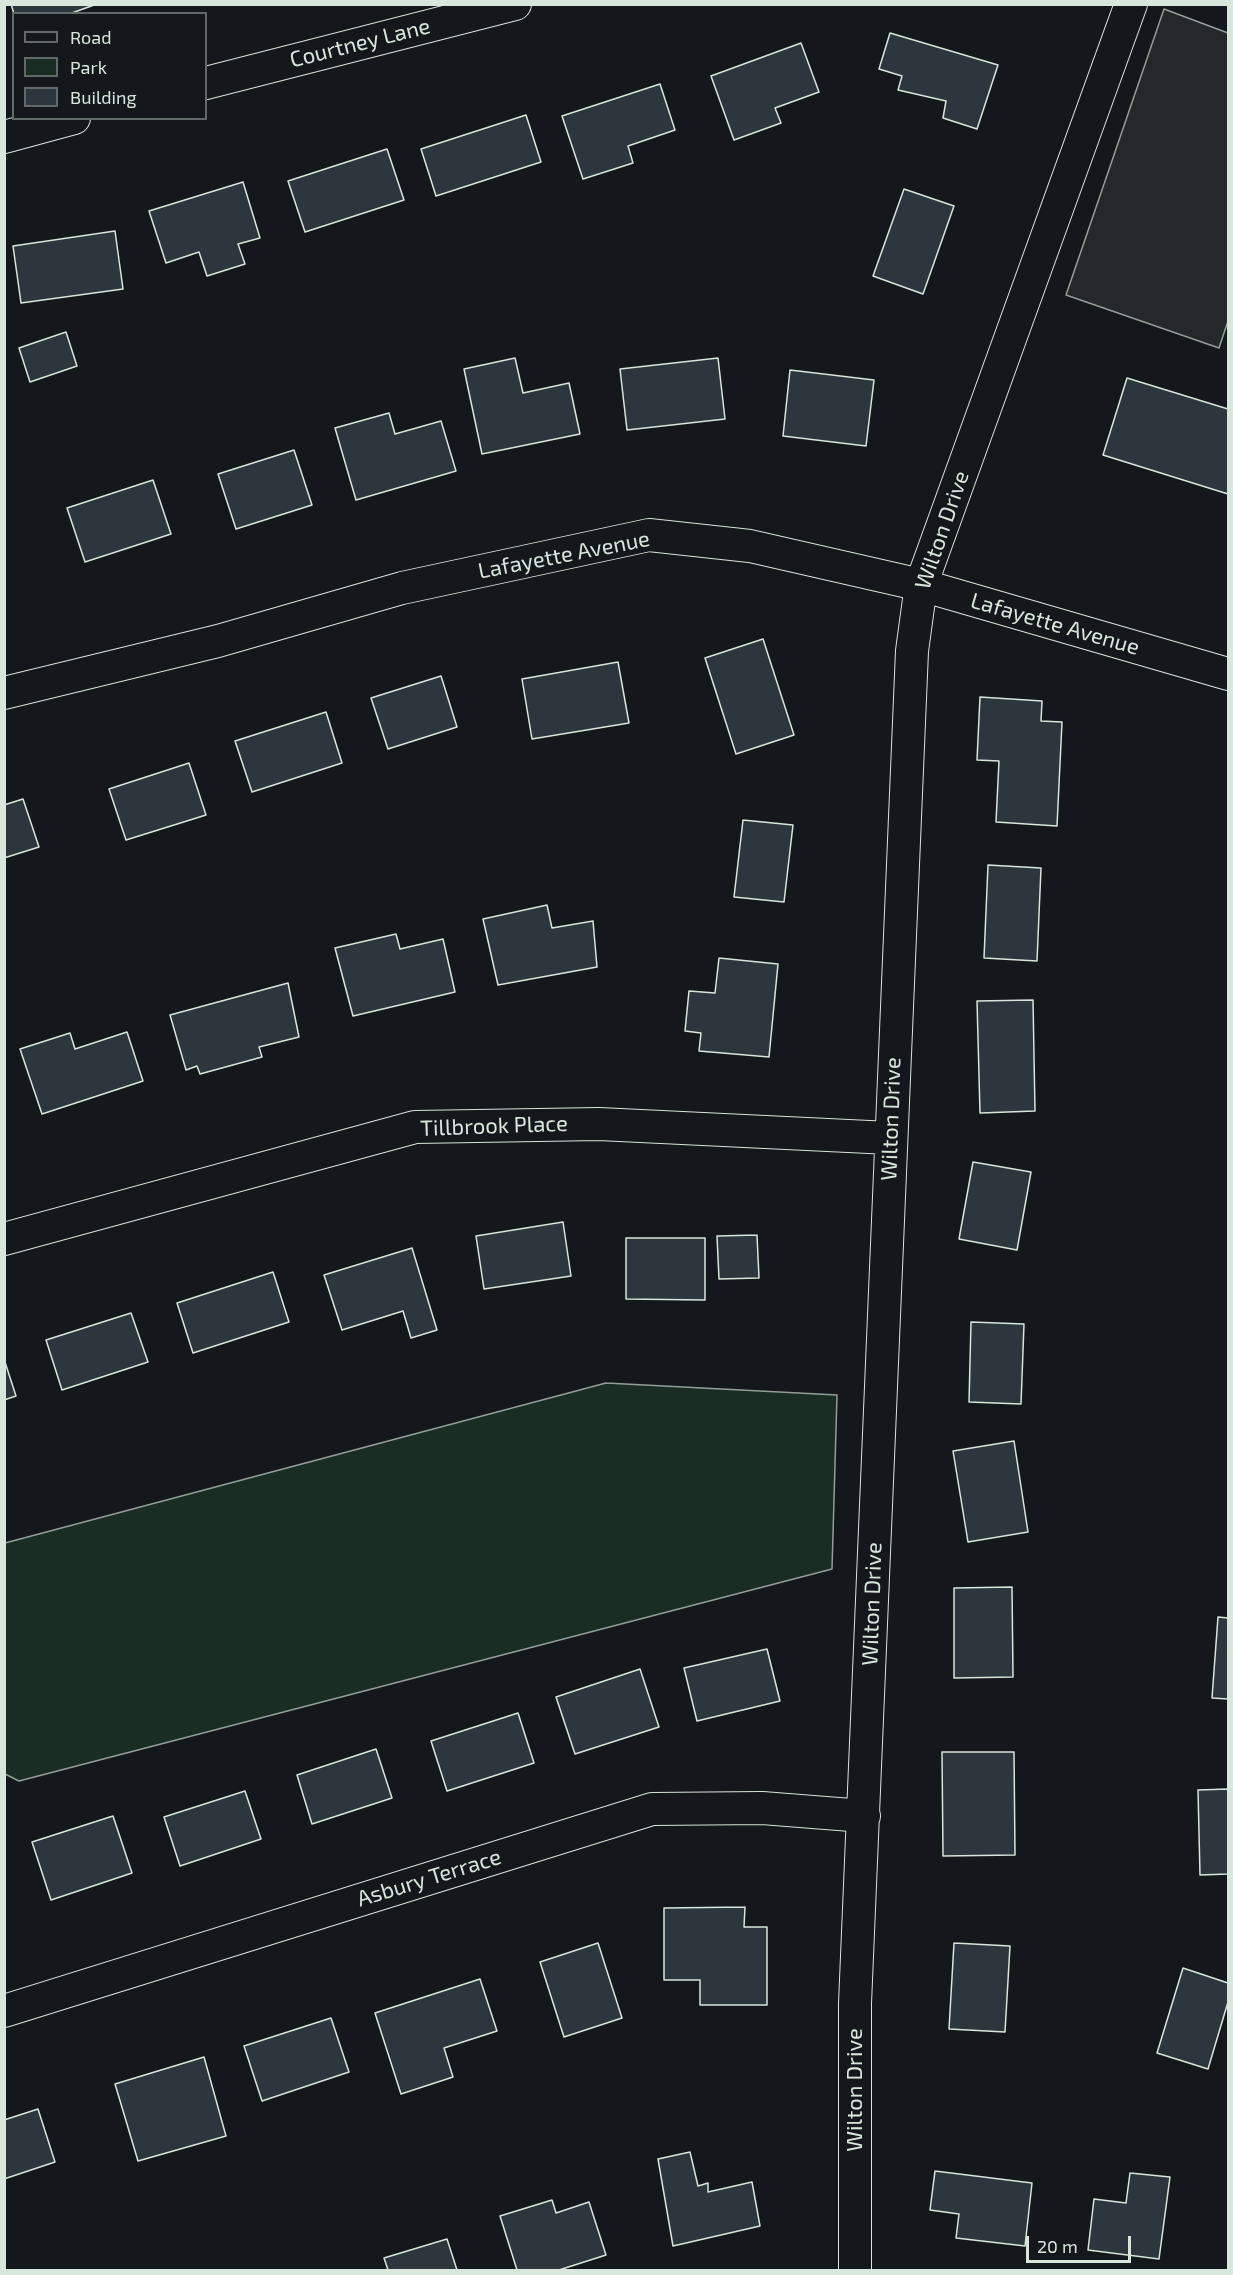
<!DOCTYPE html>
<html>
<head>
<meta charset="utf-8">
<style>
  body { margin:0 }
  #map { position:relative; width:1233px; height:2275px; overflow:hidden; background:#14181c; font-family:"Exo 2",sans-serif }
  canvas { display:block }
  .frame { position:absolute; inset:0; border:6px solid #d8e6dc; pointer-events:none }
  .legend { position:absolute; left:12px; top:12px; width:195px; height:108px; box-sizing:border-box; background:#14181c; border:2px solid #626a69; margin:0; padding:8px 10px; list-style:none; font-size:18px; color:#d8e6dc }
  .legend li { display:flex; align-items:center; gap:12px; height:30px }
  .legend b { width:30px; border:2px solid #626a69 }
  .scale { position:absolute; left:1026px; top:2236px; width:105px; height:27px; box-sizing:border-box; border:3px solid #d8e6dc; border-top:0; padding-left:8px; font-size:18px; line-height:21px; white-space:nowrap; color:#d8e6dc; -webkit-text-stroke:4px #14181c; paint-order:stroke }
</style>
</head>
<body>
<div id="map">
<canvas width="1233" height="2275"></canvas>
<div class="frame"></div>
<ul class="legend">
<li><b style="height:8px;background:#14181c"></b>Road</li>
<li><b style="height:16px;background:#1a2d24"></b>Park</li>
<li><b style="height:16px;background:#2c363c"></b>Building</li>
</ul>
<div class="scale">20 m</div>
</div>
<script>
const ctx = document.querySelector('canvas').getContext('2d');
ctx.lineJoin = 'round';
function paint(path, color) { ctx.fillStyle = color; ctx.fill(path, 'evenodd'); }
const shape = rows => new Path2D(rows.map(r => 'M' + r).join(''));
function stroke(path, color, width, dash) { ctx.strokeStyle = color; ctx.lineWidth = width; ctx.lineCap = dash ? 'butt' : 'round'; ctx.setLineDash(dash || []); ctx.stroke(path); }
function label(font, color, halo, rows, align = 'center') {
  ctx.font = font + ' "Exo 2",sans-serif'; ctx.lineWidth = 4.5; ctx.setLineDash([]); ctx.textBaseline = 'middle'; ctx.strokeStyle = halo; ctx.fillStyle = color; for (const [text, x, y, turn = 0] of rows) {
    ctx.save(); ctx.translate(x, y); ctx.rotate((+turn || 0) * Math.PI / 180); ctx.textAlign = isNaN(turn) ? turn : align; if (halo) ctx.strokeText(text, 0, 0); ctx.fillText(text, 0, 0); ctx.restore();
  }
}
const green = shape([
  [606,1383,837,1395,832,1569,19,1781,5,1774,5,1543,606,1383]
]);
paint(green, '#1a2d24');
stroke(green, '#939e99', 1.5);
const parking = shape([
  [1164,9,1228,33,1228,321,1219,348,1066,295,1164,9]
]);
paint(parking, '#24282b');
stroke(parking, '#939e99', 1.5);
const building = shape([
  [11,4,97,4,69,14,14,14,11,4],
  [890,33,998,65,977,129,943,118,946,101,898,90,902,76,879,69,890,33],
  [801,43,819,92,775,108,781,123,734,140,711,76,801,43],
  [660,84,675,130,628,146,633,163,583,179,562,116,660,84],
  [526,115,541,162,436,196,421,149,526,115],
  [387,149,404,200,305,232,288,181,387,149],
  [243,182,260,238,238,244,245,264,207,276,199,252,166,263,149,211,243,182],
  [904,189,954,206,923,294,873,276,904,189],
  [115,231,123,289,21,303,13,246,115,231],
  [66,332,77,366,30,382,19,348,66,332],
  [515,358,523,393,569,383,580,434,482,454,464,369,515,358],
  [718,358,725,419,627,430,620,369,718,358],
  [790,370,874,380,866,446,783,436,790,370],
  [1127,378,1228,409,1228,494,1103,455,1127,378],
  [389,413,395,434,441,421,456,471,356,500,335,428,389,413],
  [294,450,312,505,236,529,218,474,294,450],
  [153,480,171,534,85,562,67,508,153,480],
  [763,639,794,735,736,754,705,658,763,639],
  [618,662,629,723,532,739,522,679,618,662],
  [441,676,457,727,388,749,371,698,441,676],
  [980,697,1042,701,1041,721,1062,722,1057,826,996,822,999,761,977,760,980,697],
  [326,712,342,763,252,792,235,741,326,712],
  [189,763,206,815,126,840,109,789,189,763],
  [23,799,39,847,4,858,4,805,23,799],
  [743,820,793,825,784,902,734,897,743,820],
  [988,865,1041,868,1037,961,984,958,988,865],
  [547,905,552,928,593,921,597,967,498,985,483,919,547,905],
  [396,934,400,949,443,939,455,992,353,1016,335,948,396,934],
  [719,958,778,964,769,1057,699,1051,701,1033,685,1031,689,991,715,993,719,958],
  [288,983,299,1037,259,1047,262,1057,200,1074,197,1066,186,1070,170,1015,288,983],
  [1033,1000,1035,1111,980,1113,977,1001,1033,1000],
  [127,1032,143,1081,42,1114,20,1049,70,1033,75,1049,127,1032],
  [973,1162,1031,1172,1017,1250,959,1239,973,1162],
  [563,1222,571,1276,484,1289,476,1236,563,1222],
  [757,1235,759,1278,719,1279,717,1236,757,1235],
  [626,1238,705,1238,705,1300,626,1299,626,1238],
  [412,1248,437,1330,411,1338,403,1311,342,1330,324,1275,412,1248],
  [273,1272,289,1322,193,1353,177,1303,273,1272],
  [131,1313,148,1362,62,1390,46,1340,131,1313],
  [971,1322,1024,1324,1021,1404,969,1402,971,1322],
  [4,1359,16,1396,4,1400,4,1359],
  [1014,1441,1028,1532,968,1542,953,1451,1014,1441],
  [1012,1587,1013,1677,954,1678,954,1588,1012,1587],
  [1218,1617,1228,1618,1228,1699,1212,1698,1218,1617],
  [767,1649,780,1701,697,1721,684,1668,767,1649],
  [640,1669,659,1727,575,1754,556,1697,640,1669],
  [518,1713,534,1763,447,1791,431,1741,518,1713],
  [376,1749,392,1798,312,1824,297,1775,376,1749],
  [942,1752,1014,1752,1015,1855,943,1856,942,1752],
  [1228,1789,1228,1874,1200,1875,1198,1790,1228,1789],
  [245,1791,261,1839,180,1866,164,1817,245,1791],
  [113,1816,132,1873,51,1900,32,1842,113,1816],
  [745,1907,744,1927,767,1927,767,2005,700,2005,700,1980,664,1980,664,1908,745,1907],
  [598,1943,622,2018,564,2037,540,1962,598,1943],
  [954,1943,1010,1946,1005,2032,949,2029,954,1943],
  [1183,1968,1228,1983,1228,2002,1208,2069,1157,2053,1183,1968],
  [480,1979,497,2031,444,2048,453,2077,401,2094,375,2013,480,1979],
  [331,2018,349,2072,262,2101,244,2046,331,2018],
  [204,2057,226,2136,138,2161,115,2084,204,2057],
  [38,2109,55,2162,4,2179,4,2120,38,2109],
  [690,2152,698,2186,708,2183,708,2192,752,2182,760,2226,673,2246,658,2159,690,2152],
  [935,2171,1032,2183,1025,2246,956,2238,959,2214,930,2210,935,2171],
  [1130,2173,1170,2177,1159,2259,1088,2250,1094,2199,1126,2203,1130,2173],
  [552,2200,556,2213,589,2202,606,2255,559,2270,517,2270,500,2216,552,2200],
  [447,2239,457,2270,388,2270,384,2258,447,2239]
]);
paint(building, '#2c363c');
stroke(building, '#d8e6dc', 1.5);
const minor = shape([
  [206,83,515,4],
  [4,137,74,118],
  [4,693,218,641,402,588,649,535,750,546,921,585,1228,674],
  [4,1239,415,1127,599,1124,890,1138],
  [4,2011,652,1809,762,1808,864,1816],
  [855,2270,855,2003,912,651,921,585,1131,4]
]);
stroke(minor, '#d8e6dc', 34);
stroke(minor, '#14181c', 32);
label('22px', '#d8e6dc', '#14181c', [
  ["Courtney Lane",360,43,-14],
  ["Wilton Drive",942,530,-71],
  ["Lafayette Avenue",564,555,-11],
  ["Lafayette Avenue",1055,624,16],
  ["Wilton Drive",891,1119,-88],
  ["Tillbrook Place",494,1126,-2],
  ["Wilton Drive",872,1604,-88],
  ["Asbury Terrace",429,1878,-17],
  ["Wilton Drive",855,2090,-90]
]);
</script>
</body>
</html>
